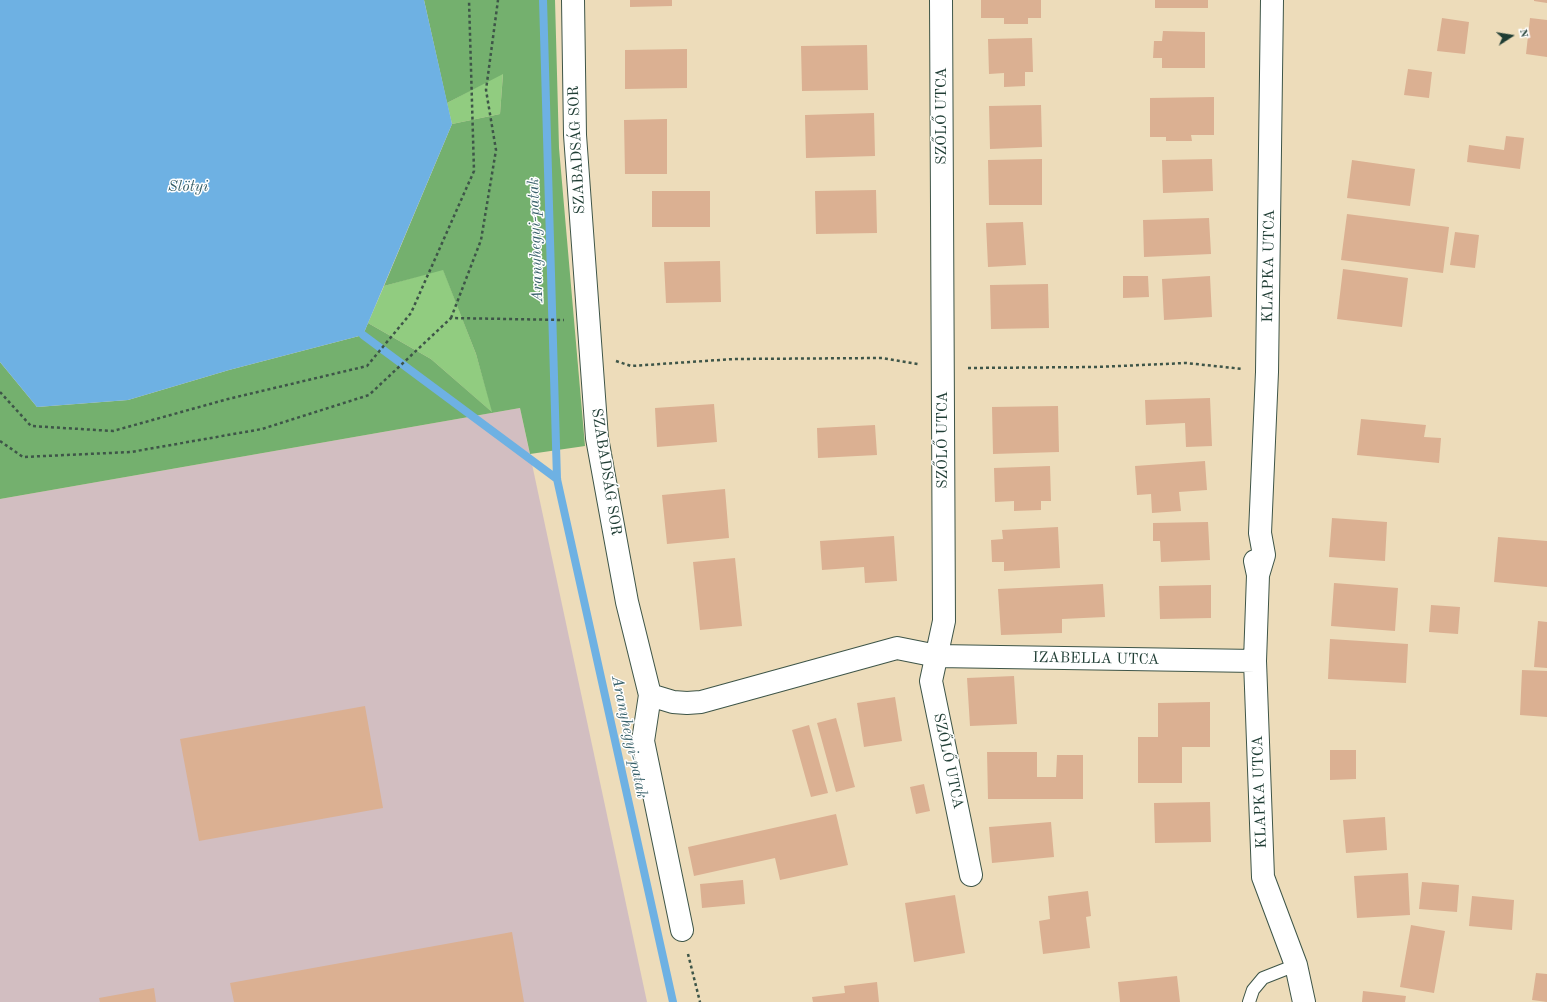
<!DOCTYPE html>
<html>
<head>
<meta charset="utf-8">
<style>
  body { margin:0 }
  #map { position:relative; width:1547px; height:1002px; overflow:hidden; background:#eddcba; font-family:"Old Standard TT",serif }
  canvas { display:block }
  .north { position:absolute; left:1491px; top:16px; width:40px; height:40px; -webkit-text-stroke:3px #fff; paint-order:stroke; rotate:78deg; font-size:11px; font-weight:700; line-height:16px; text-align:center; color:#1f3d34 }
  .north::after { content:''; display:block; margin:auto; width:14px; height:18px; background:#1f3d34; clip-path:polygon(50% 0,100% 100%,50% 72%,0 100%) }
</style>
</head>
<body>
<div id="map">
<canvas width="1547" height="1002"></canvas>
<div class="north">N</div>
</div>
<script>
const ctx = document.querySelector('canvas').getContext('2d');
ctx.lineJoin = 'round';
function paint(path, color) { ctx.fillStyle = color; ctx.fill(path, 'evenodd'); }
const shape = rows => new Path2D(rows.map(r => 'M' + r).join(''));
function stroke(path, color, width, dash) { ctx.strokeStyle = color; ctx.lineWidth = width; ctx.lineCap = dash ? 'butt' : 'round'; ctx.setLineDash(dash || []); ctx.stroke(path); }
function label(font, color, halo, rows, align = 'center') {
  ctx.font = font + ' "Old Standard TT",serif'; ctx.lineWidth = 3; ctx.setLineDash([]); ctx.textBaseline = 'middle'; ctx.strokeStyle = halo; ctx.fillStyle = color; for (const [text, x, y, turn = 0] of rows) {
    ctx.save(); ctx.translate(x, y); ctx.rotate((+turn || 0) * Math.PI / 180); ctx.textAlign = isNaN(turn) ? turn : align; if (halo) ctx.strokeText(text, 0, 0); ctx.fillText(text, 0, 0); ctx.restore();
  }
}
paint(shape([
  [520,408,647,1002,0,1002,0,499]
]), '#d2bec1');
paint(shape([
  [503,73,500,114,452,124,447,103],
  [443,269,476,354,493,413,431,359,368,323,384,286]
]), '#91cc80');
paint(shape([
  [424,0,555,0,559,148,585,446,530,454,520,408,0,499,0,362,37,407,128,400,229,370,363,335,368,323,431,359,492,412,476,354,443,270,384,286,452,124,500,114,503,74,447,103]
]), '#74b06e');
paint(shape([
  [0,0,424,0,452,124,363,335,229,370,128,400,37,407,0,362]
]), '#6eb1e3');
stroke(shape([
  [543,0,557,479,673,1002],
  [363,335,557,479]
]), '#6eb1e3', 8);
paint(shape([
  [630,0,672,0,672,6,630,7],
  [981,0,1041,0,1041,18,1028,18,1028,24,1004,24,1004,18,981,18],
  [1155,0,1208,0,1208,8,1155,8],
  [1534,0,1547,0,1547,3,1534,1],
  [1442,18,1469,22,1465,54,1437,51],
  [1530,18,1547,20,1547,57,1526,54],
  [1163,31,1205,32,1205,68,1162,68,1162,58,1153,58,1154,41,1162,41],
  [1032,38,1033,72,1025,72,1025,86,1004,87,1004,73,989,74,988,39],
  [867,45,868,90,802,91,801,46],
  [687,49,687,88,625,89,625,50],
  [1408,69,1432,72,1429,98,1404,95],
  [1214,97,1214,135,1191,135,1192,141,1166,141,1166,137,1150,137,1150,98],
  [1041,105,1042,147,990,149,989,106],
  [874,113,875,156,806,158,805,115],
  [667,119,667,174,625,174,624,120],
  [1506,136,1524,138,1520,169,1467,162,1469,145,1504,150],
  [1042,159,1042,205,989,205,988,160],
  [1212,159,1213,191,1163,193,1162,160],
  [1352,160,1415,169,1410,206,1347,198],
  [876,190,877,233,816,234,815,191],
  [652,191,710,191,710,227,652,227],
  [1347,214,1449,227,1443,273,1341,260],
  [1209,218,1211,254,1144,257,1143,220],
  [1023,222,1026,265,988,267,986,223],
  [1455,232,1479,235,1475,268,1450,265],
  [720,261,721,302,666,303,664,262],
  [1343,269,1408,278,1402,327,1337,319],
  [1123,276,1148,276,1149,297,1123,298],
  [1210,276,1212,317,1164,320,1162,279],
  [1048,284,1049,328,991,329,990,285],
  [1210,398,1212,446,1186,447,1185,423,1146,425,1145,400],
  [714,404,717,442,657,447,655,408],
  [1058,406,1059,452,993,454,992,407],
  [1361,419,1426,425,1424,437,1441,438,1439,463,1357,455],
  [875,425,877,455,818,458,817,428],
  [1205,461,1207,490,1179,492,1181,511,1152,513,1151,494,1137,495,1135,466],
  [1050,466,1051,501,1041,501,1041,510,1014,511,1014,501,995,502,994,468],
  [725,489,729,538,667,544,662,495],
  [1332,518,1387,522,1385,561,1329,557],
  [1208,522,1210,560,1161,562,1160,541,1153,541,1153,523],
  [1058,527,1060,568,1004,571,1004,562,992,562,991,540,1003,539,1002,530],
  [894,536,897,581,865,583,864,567,822,570,820,541],
  [1498,537,1547,541,1547,587,1494,582],
  [735,558,742,626,700,630,693,562],
  [1334,583,1398,588,1395,631,1331,626],
  [1103,584,1105,617,1062,619,1062,633,1001,635,998,589],
  [1211,585,1211,618,1160,619,1159,586],
  [1431,605,1460,607,1458,634,1429,632],
  [1538,621,1547,622,1547,668,1534,667],
  [1330,639,1408,644,1406,683,1328,679],
  [1522,670,1547,671,1547,717,1520,715],
  [1014,676,1017,724,970,726,967,678],
  [895,697,902,741,864,747,857,703],
  [1210,702,1210,747,1182,747,1182,783,1138,783,1138,737,1158,737,1158,703],
  [365,706,383,808,199,841,180,739],
  [836,718,855,787,836,792,817,723],
  [809,725,828,793,811,797,792,730],
  [1330,750,1356,750,1356,779,1330,780],
  [987,752,1037,752,1037,777,1056,777,1057,755,1083,755,1083,799,988,799],
  [924,784,930,811,916,814,910,787],
  [1210,802,1211,842,1155,843,1154,803],
  [836,814,848,865,780,880,775,858,694,876,688,847],
  [1385,817,1387,850,1346,853,1343,820],
  [1051,822,1054,857,992,863,989,827],
  [1408,873,1410,915,1357,918,1354,876],
  [743,880,745,904,702,908,700,884],
  [1422,882,1459,885,1457,912,1419,909],
  [1088,891,1091,916,1086,917,1090,948,1043,954,1039,921,1050,919,1048,896],
  [955,895,965,953,914,962,905,903],
  [1472,896,1514,900,1512,930,1469,926],
  [1411,925,1445,931,1434,993,1400,987],
  [512,932,524,1002,234,1002,230,983],
  [1536,973,1547,974,1547,1002,1532,1000],
  [1177,976,1180,1002,1120,1002,1118,982],
  [877,982,879,1002,813,1002,812,997,845,993,844,986],
  [154,988,156,1002,100,1002,99,998],
  [1363,991,1406,996,1405,1002,1362,1002]
]), '#dbb092');
const lane = shape([
  [1249,1002,1253,990,1263,978,1296,965]
]);
const street = shape([
  [573,0,575,135,597,438,627,602,650,695,643,741,682,930],
  [941,0,944,621,931,681,971,875],
  [1255,561,1258,575,1255,661,1263,877,1296,965,1304,1002],
  [1258,575,1264,555,1260,533,1267,372,1272,0],
  [650,695,673,702,687,703,701,702,897,648,937,656,1255,661]
]);
stroke(lane, '#3e5548', 14);
stroke(street, '#3e5548', 24);
stroke(shape([
  [451,318,481,240,496,150,486,90,498,0],
  [616,361,631,366,734,359,882,358,918,364],
  [968,368,1097,367,1186,363,1243,369],
  [0,392,31,426,113,431,228,399,367,366,411,313,474,171,469,0],
  [0,441,23,457,131,452,262,429,369,395,451,318,564,320],
  [688,954,700,1002]
]), '#3e5548', 2.5, [3, 3]);
stroke(lane, '#fff', 12);
stroke(street, '#fff', 22);
label('15px', '#1f3d34', '#fff', [
  ["SZŐLŐ UTCA",942,116,-90],
  ["SZABADSÁG SOR",577,150,-93],
  ["KLAPKA UTCA",1269,266,-89],
  ["SZŐLŐ UTCA",943,440,-90],
  ["SZABADSÁG SOR",606,472,81],
  ["IZABELLA UTCA",1096,659,1],
  ["SZŐLŐ UTCA",948,761,78],
  ["KLAPKA UTCA",1260,792,-92]
]);
label('italic 16px', '#376069', '#fff', [
  ["Slötyi",188,187],
  ["Aranyhegyi-patak",536,240,-92],
  ["Aranyhegyi-patak",629,737,78]
]);
</script>
</body>
</html>
